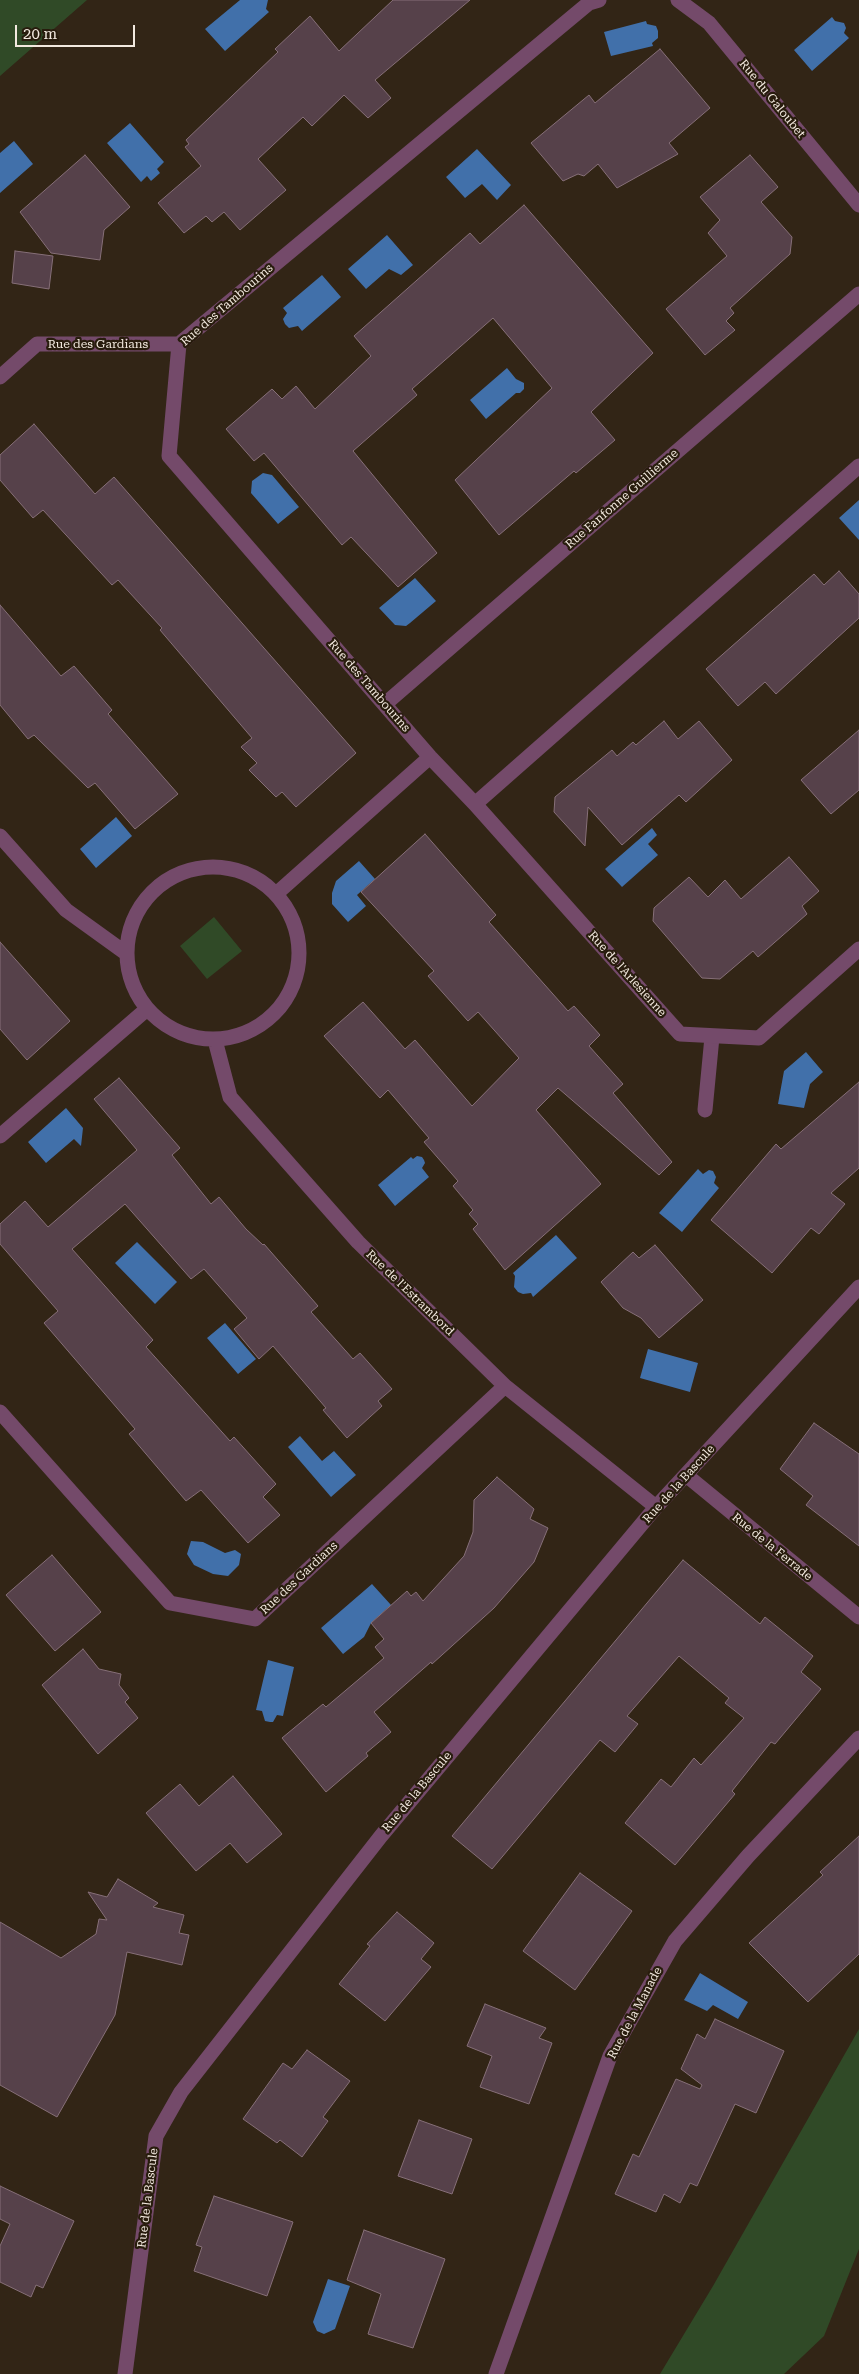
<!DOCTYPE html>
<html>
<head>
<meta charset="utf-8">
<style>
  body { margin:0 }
  #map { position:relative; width:859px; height:2374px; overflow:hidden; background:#322516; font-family:"Roboto Serif",serif }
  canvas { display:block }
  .scale { position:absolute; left:15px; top:25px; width:120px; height:22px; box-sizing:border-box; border:2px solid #f2e9df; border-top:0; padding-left:6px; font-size:15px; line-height:18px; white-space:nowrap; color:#f2e9df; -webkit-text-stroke:4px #281c0d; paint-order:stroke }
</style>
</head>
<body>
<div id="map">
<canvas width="859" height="2374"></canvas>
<div class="scale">20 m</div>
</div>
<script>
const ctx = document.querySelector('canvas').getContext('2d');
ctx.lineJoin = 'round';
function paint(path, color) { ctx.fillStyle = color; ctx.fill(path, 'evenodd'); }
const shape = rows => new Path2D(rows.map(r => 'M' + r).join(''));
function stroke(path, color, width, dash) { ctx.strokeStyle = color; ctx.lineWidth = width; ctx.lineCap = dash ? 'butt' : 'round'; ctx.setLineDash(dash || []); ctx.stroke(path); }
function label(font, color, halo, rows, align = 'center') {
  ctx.font = font + ' "Roboto Serif",serif'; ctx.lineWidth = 4.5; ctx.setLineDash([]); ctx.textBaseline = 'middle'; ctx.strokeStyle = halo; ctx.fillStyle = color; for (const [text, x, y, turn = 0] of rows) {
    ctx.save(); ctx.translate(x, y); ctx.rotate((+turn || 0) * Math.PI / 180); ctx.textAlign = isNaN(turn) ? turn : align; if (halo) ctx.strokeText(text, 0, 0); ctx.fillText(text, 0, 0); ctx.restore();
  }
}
paint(shape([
  [0,0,87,0,0,76],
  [214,917,242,951,207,979,180,946],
  [859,2029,859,2249,824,2336,784,2374,660,2374,713,2286]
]), '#304a27');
paint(shape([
  [240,0,268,0,266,9,269,12,225,51,205,29],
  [832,17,835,21,844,23,846,28,844,33,849,38,812,71,794,50],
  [646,21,647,24,656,26,658,31,658,38,652,43,653,46,611,56,604,32],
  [130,123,164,162,157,169,160,173,151,181,147,176,141,182,107,143],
  [14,141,33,164,0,193,0,153],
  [477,149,511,185,497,200,482,184,465,198,446,177],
  [387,235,413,265,401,275,389,269,366,289,348,269],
  [322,275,341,297,302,331,298,326,289,328,285,324,283,319,287,313,283,308],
  [507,368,516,379,524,383,524,389,520,393,516,393,486,419,470,400],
  [263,473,272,475,299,507,278,524,251,493,252,481],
  [859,500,859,540,839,518],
  [415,578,436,601,410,623,406,626,395,625,379,608],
  [116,817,132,836,96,868,80,849],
  [652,828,657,835,648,844,658,855,622,887,605,869],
  [359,861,375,879,357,895,366,906,348,922,332,904,332,893,336,881],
  [806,1052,823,1072,810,1084,804,1108,778,1104,784,1071],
  [66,1108,83,1128,81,1146,74,1139,46,1163,28,1142],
  [417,1156,422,1157,424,1160,425,1163,422,1168,429,1177,395,1206,378,1185,411,1157,413,1159],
  [698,1169,703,1174,709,1170,713,1171,716,1177,714,1183,719,1188,682,1232,659,1213],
  [556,1235,577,1258,533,1297,531,1293,523,1294,518,1292,514,1287,515,1276,513,1273],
  [137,1242,177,1282,155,1304,115,1263],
  [225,1323,256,1359,238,1374,207,1338],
  [648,1349,698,1363,690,1392,640,1378],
  [300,1436,322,1461,334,1451,356,1475,331,1497,288,1447],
  [191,1541,203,1542,225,1553,235,1550,241,1554,239,1565,228,1576,213,1574,194,1565,187,1554],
  [372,1584,391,1605,371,1623,364,1637,343,1654,321,1628],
  [268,1660,294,1667,283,1716,277,1715,273,1722,270,1722,265,1721,262,1711,256,1710],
  [700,1973,748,2002,738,2019,713,2005,707,2011,684,2000],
  [328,2279,350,2286,335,2329,324,2334,317,2331,313,2322]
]), '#4170aa');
const building = shape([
  [393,0,470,0,375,80,391,98,368,118,344,95,312,126,303,117,258,159,286,190,240,230,224,212,212,222,206,216,184,233,158,203,201,166,185,147,189,144,186,140,278,52,275,49,310,16,339,51,393,0],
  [660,49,710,108,669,143,678,154,617,188,598,164,584,176,578,174,563,181,531,143,589,95,595,103,660,49],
  [85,155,130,207,104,230,100,260,51,253,20,212,85,155],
  [750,155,778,187,761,202,792,237,790,254,730,308,734,313,726,321,735,330,705,355,666,309,727,256,708,233,720,220,700,197,750,155],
  [524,205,653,353,591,412,615,440,576,473,574,471,499,535,455,480,552,388,493,318,412,389,417,395,353,451,437,553,398,587,351,537,342,545,264,453,254,461,226,429,272,389,282,399,296,386,315,409,371,356,354,336,470,233,480,244,524,205],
  [15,251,53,256,49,289,12,283,15,251],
  [34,424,95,494,114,477,356,753,296,807,282,792,276,797,249,770,257,763,241,747,252,738,160,630,162,628,118,580,112,585,43,510,33,518,0,480,0,455,34,424],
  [839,571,859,594,859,618,776,694,765,682,738,706,706,669,814,574,824,585,839,571],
  [0,605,61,676,74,666,112,710,108,714,178,794,135,829,95,783,88,788,34,735,28,739,0,705,0,605],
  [664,721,678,739,699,721,732,760,686,802,679,795,622,845,588,807,585,846,554,812,555,797,612,750,617,756,633,742,636,745,664,721],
  [859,730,859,790,831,814,801,780,859,730],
  [425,834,496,915,489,922,568,1011,574,1006,600,1035,589,1046,623,1084,613,1093,672,1162,659,1175,558,1088,536,1110,601,1184,505,1270,473,1229,478,1224,469,1214,473,1210,453,1186,458,1181,424,1142,429,1138,388,1090,380,1098,324,1036,363,1002,405,1049,415,1040,472,1106,519,1058,478,1012,468,1021,428,976,434,971,361,892,425,834],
  [789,857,819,891,802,906,807,914,758,957,753,951,720,979,702,978,653,921,654,908,689,877,708,897,725,880,741,899,789,857],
  [0,942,70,1021,27,1060,0,1029,0,942],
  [119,1078,180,1148,172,1155,211,1204,219,1197,246,1229,263,1245,264,1244,318,1306,311,1312,353,1359,360,1353,392,1389,378,1401,382,1406,347,1438,323,1410,326,1408,273,1346,259,1359,234,1329,247,1318,204,1269,191,1279,125,1204,72,1249,153,1340,146,1347,230,1441,234,1437,276,1484,263,1497,280,1515,248,1543,201,1490,186,1501,129,1434,135,1429,44,1323,58,1311,0,1244,0,1224,25,1201,48,1227,137,1150,94,1099,119,1078],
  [859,1082,859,1168,831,1193,845,1204,819,1234,811,1228,772,1273,711,1220,776,1144,781,1149,859,1082],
  [655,1245,703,1300,659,1338,641,1318,623,1308,601,1282,633,1252,639,1258,655,1245],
  [814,1423,859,1454,859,1546,806,1505,813,1496,780,1469,814,1423],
  [497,1477,534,1509,530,1519,548,1528,534,1562,494,1608,432,1664,431,1662,374,1712,391,1732,366,1753,368,1756,326,1792,282,1738,323,1704,326,1707,384,1658,375,1647,384,1639,371,1623,407,1591,411,1596,416,1592,423,1601,464,1556,473,1532,474,1500,497,1477],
  [52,1555,101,1612,55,1651,6,1595,52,1555],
  [683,1560,760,1624,765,1617,813,1656,801,1672,821,1689,775,1744,771,1742,732,1791,735,1794,675,1865,625,1823,661,1779,671,1787,694,1758,701,1765,744,1718,725,1703,729,1698,679,1656,627,1716,638,1724,615,1752,600,1740,492,1869,452,1836,683,1560],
  [83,1649,99,1669,121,1674,119,1685,129,1698,125,1702,138,1718,98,1754,42,1685,83,1649],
  [233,1776,282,1834,247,1863,230,1843,196,1871,146,1813,180,1784,199,1806,233,1776],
  [859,1836,859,1954,808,2002,749,1943,823,1875,820,1872,859,1836],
  [580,1873,632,1911,575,1990,523,1951,580,1873],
  [118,1879,158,1903,153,1907,184,1915,179,1933,189,1935,182,1965,127,1952,115,2015,57,2117,0,2085,0,1922,61,1958,96,1934,99,1919,107,1920,88,1892,107,1897,118,1879],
  [397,1912,434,1943,421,1959,431,1967,385,2021,339,1984,370,1946,367,1944,397,1912],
  [485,2004,546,2028,539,2038,552,2043,529,2104,480,2087,492,2056,467,2046,485,2004],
  [715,2019,784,2051,756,2113,735,2104,697,2186,690,2183,680,2203,664,2194,656,2212,615,2194,633,2154,639,2157,676,2079,700,2089,702,2085,681,2069,697,2034,705,2039,715,2019],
  [307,2050,350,2081,323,2117,328,2121,302,2157,280,2140,277,2143,243,2119,283,2063,292,2069,307,2050],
  [419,2120,472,2139,452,2194,398,2176,419,2120],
  [0,2186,74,2221,43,2288,36,2285,31,2297,0,2282,0,2246,10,2224,0,2219,0,2186],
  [214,2196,293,2222,267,2296,194,2271,202,2247,196,2245,214,2196],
  [364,2230,445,2259,413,2348,368,2334,381,2294,347,2280,364,2230]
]);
paint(building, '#56414a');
stroke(building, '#866f78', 1);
stroke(shape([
  [705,1110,712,1037]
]), '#744a6a', 15);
stroke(shape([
  [599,0,589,3,179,344,169,456,430,757,475,804,680,1034,759,1038,859,949],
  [678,0,709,23,859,205],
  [0,377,37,344,179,344],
  [385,704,859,294],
  [475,804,859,466],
  [0,836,66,910,127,954],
  '127 953a86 86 0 1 1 172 0a86 86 0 1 1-172 0Z',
  [276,894,430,757],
  [215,1040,230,1097,358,1242,505,1386,656,1507],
  [0,1136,147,1009],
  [0,1412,170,1603,255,1619,505,1386],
  [686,1475,859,1617],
  [125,2374,156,2136,181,2092,381,1836,656,1507,859,1287],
  [496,2374,610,2056,675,1941,748,1856,859,1738]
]), '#744a6a', 15);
label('12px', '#f2e9df', '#281c0d', [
  ["Rue du Galoubet",772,99,51],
  ["Rue des Tambourins",227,305,-41],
  ["Rue des Gardians",98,344],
  ["Rue Fanfonne Guillierme",622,499,-41],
  ["Rue des Tambourins",369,686,49],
  ["Rue de l'Arlesienne",627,974,48],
  ["Rue de l'Estrambord",410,1293,44],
  ["Rue de la Bascule",679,1484,-48],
  ["Rue de la Ferrade",772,1547,39],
  ["Rue des Gardians",299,1578,-43],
  ["Rue de la Bascule",417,1792,-50],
  ["Rue de la Manade",635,2013,-62],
  ["Rue de la Bascule",148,2198,-83]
]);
</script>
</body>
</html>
